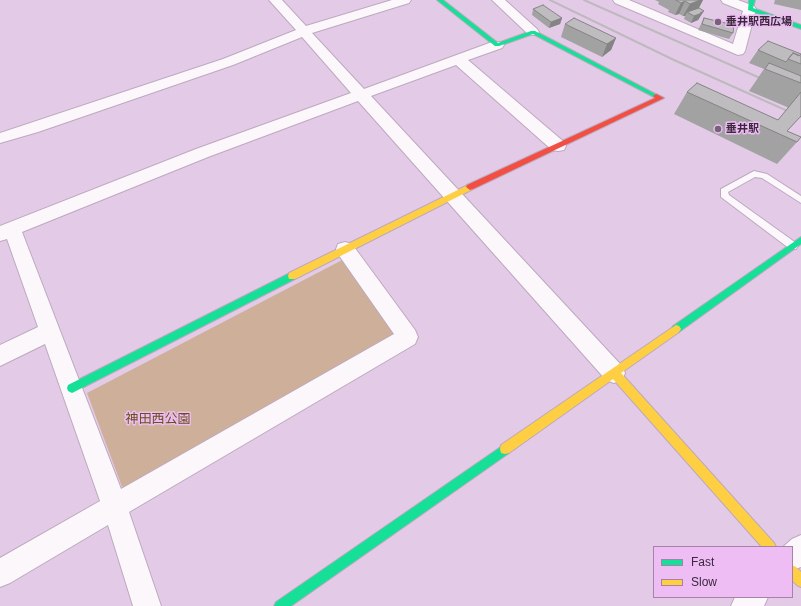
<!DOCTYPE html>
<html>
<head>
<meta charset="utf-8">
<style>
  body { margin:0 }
  #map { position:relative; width:801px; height:606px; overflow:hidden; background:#e3cae6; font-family:Arial,sans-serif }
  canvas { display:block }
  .legend { position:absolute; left:653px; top:546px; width:140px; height:52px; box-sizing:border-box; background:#edbdf3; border:1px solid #a682ab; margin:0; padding:5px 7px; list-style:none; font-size:12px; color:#3c293e }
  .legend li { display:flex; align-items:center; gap:8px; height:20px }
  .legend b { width:20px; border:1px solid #a682ab }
</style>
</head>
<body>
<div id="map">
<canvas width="801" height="606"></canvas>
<ul class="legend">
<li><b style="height:5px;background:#16e098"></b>Fast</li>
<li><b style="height:5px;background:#ffcf43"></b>Slow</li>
</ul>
</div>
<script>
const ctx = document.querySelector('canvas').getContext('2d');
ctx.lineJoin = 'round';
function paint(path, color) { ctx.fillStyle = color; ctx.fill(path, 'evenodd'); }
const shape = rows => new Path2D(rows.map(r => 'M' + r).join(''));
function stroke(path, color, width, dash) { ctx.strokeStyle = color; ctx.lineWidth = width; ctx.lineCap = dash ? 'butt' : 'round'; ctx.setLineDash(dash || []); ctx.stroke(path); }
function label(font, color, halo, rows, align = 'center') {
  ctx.font = font + ' Arial,"Noto Sans JP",sans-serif'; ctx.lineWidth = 3; ctx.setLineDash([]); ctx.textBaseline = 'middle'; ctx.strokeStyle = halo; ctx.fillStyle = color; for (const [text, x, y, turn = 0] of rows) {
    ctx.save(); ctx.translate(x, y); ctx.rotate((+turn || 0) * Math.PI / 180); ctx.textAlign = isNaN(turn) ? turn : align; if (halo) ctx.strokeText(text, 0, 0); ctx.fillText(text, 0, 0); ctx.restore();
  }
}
paint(shape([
  [346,258,408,337,127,500,87,393]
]), '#ceb09a');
const lane = shape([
  [754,171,767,174,801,196,801,203,762,178,755,177,728,192,729,195,796,243,798,246,796,249,790,249,721,197,721,189,754,171]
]);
const street = shape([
  [269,0,282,0,306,26,392,0,411,0,409,3,312,33,364,89,492,42,502,42,504,45,502,48,468,60,564,142,566,146,564,150,558,151,552,150,456,65,371,96,622,366,625,373,622,380,614,383,606,380,358,101,208,157,22,232,121,489,394,334,338,254,336,249,338,244,345,242,352,244,415,330,418,337,415,344,129,512,161,606,133,606,108,525,10,583,0,587,0,558,100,501,45,344,0,366,0,345,38,327,7,239,0,241,0,226,196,149,351,93,302,37,233,65,38,132,0,143,0,133,223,59,296,30,269,0],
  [492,0,505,0,537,29,539,32,537,35,529,35,492,0],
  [613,0,629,0,733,44,743,11,723,3,721,0,738,0,754,6,756,9,745,51,743,54,738,55,615,3,613,0],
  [801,535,801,567,792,570,792,547,783,547,792,539,801,535],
  [735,597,768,597,764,606,731,606,735,597]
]);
const fast = shape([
  [437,0,443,0,498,43,531,31,535,31,659,96,656,98,654,97,533,34,499,46,495,46,437,0],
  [749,0,755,0,753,8,801,25,801,29,748,10,749,0],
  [801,237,801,244,679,332,676,333,673,332,671,329,673,326,801,237],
  [292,272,295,273,296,276,295,279,76,391,72,393,68,391,67,388,68,385,292,272],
  [505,444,509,445,510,449,509,453,291,606,274,606,276,602,505,444]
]);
const slow = shape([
  [470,184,474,187,473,189,295,279,289,279,288,276,289,273,470,184],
  [676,325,679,326,681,329,679,332,621,373,774,543,776,547,762,547,613,379,509,453,505,454,501,453,500,449,501,445,676,325],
  [792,565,796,567,801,572,801,587,797,585,792,580,792,565]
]);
const jam = shape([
  [656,94,664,98,473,189,470,190,466,187,467,185,655,98,653,96,656,94]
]);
stroke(lane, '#bda9bf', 2);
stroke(street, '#bda9bf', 2);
stroke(fast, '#bda9bf', 2);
stroke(slow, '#bda9bf', 2);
stroke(jam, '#bda9bf', 2);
paint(lane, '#fbf7fb');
paint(street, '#fbf7fb');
paint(fast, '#16e098');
paint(slow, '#ffcf43');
paint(jam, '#f24e42');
stroke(shape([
  [550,0,674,60,801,117],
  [584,0,769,82]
]), '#beb8bf', 2);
paint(shape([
  [655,0,703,0,699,8,700,17,698,20,691,23,684,19,685,16,683,16,679,14,675,15,668,12,669,10,658,4,659,2],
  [775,0,801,0,801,10,774,4],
  [533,9,562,18,560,24,549,28,532,15],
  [704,18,733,33,729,39,698,30],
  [565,24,616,38,611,50,602,57,561,37],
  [758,50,801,56,801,116,787,131,797,142,777,164,674,114,687,92,778,120,788,108,787,107,749,91,764,69,749,63]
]), '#a3a2a3');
paint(shape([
  [700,0,703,0,697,11,687,12,685,16,683,16,690,4],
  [685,1,679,14,675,15,681,3],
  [704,11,698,20,691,23,694,16],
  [562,18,560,24,549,28,551,22],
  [616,38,611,50,602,57,607,44]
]), '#858485');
const building = shape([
  [676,0,700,0,690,4,685,1,681,3,676,0],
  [543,5,562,18,551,22,533,9,543,5],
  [699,8,704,11,700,13,702,13,694,16,687,12,699,8],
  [574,18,616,38,607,44,565,24,574,18],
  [704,18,734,25,733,33,702,24,704,18],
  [768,41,801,54,799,56,793,53,786,62,758,50,768,41],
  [793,53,801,56,801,64,788,59,793,53],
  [769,63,801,76,801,83,765,69,769,63],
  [697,83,778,120,801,92,801,116,787,131,801,137,797,142,687,92,697,83]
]);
paint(building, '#bebcbe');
stroke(building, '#858485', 1);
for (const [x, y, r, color] of [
  [718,22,4,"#766179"],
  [718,129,4,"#766179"]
]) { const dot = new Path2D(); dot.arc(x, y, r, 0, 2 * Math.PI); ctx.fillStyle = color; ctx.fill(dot); stroke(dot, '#edbdf3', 1.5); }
label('bold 11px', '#3c293e', '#edbdf3', [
  ["垂井駅西広場",726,22],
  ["垂井駅",726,129]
], 'left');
label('13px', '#6a5019', '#edbdf3', [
  ["神田西公園",158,419]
]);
</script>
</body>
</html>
